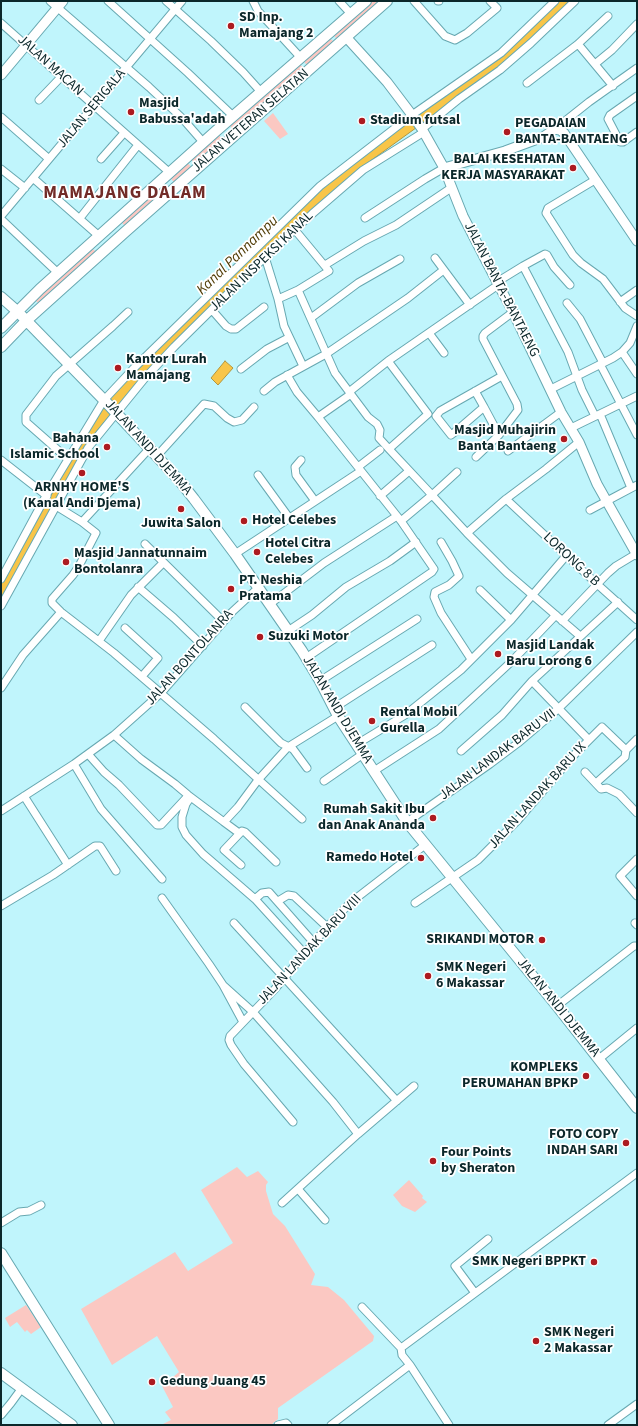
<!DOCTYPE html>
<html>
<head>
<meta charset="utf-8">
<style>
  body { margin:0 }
  #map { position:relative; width:638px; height:1426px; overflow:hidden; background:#c0f5fc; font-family:"Source Sans 3",sans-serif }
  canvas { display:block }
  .frame { position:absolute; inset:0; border:2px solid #0b272a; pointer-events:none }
</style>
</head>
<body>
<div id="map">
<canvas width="638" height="1426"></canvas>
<div class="frame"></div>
</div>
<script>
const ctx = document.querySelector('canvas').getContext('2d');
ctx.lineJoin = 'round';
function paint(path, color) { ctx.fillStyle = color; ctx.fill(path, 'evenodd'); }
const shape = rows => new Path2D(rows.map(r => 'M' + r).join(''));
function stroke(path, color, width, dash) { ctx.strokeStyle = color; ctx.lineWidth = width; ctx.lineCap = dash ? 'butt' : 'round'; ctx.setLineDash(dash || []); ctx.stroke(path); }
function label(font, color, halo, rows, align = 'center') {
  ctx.font = font + ' "Source Sans 3",sans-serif'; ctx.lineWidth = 3.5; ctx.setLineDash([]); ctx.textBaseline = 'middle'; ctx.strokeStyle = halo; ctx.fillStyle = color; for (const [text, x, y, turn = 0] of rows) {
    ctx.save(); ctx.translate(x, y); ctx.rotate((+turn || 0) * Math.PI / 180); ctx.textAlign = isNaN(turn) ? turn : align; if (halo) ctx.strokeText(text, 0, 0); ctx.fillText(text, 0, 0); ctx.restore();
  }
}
paint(shape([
  [366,1,377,1,381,6,340,43,331,32],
  [327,35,337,45,310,69,301,58],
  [298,61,306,72,237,133,226,122],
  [273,113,288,134,280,139,264,121],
  [216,131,225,143,198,167,188,156],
  [184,160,195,170,177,186,168,175],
  [160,183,169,193,128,230,119,219],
  [89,245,99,255,42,307,32,297],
  [237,1167,247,1177,258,1171,268,1182,266,1185,266,1191,273,1214,285,1226,315,1274,311,1285,328,1287,344,1300,374,1336,373,1341,278,1408,278,1419,271,1425,161,1425,171,1420,165,1412,173,1407,162,1386,179,1372,157,1336,112,1365,81,1309,175,1252,188,1271,233,1243,201,1190],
  [409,1180,423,1196,422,1198,427,1202,415,1212,402,1206,393,1195],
  [26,1305,41,1327,31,1334,27,1330,25,1332,17,1322,10,1327,5,1318]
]), '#fbc8c2');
const water = shape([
  [558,1,570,1,507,62,362,167,146,374,119,404,96,432,1,601,1,584,81,442,109,399,176,329,319,191,416,115,502,57,558,1],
  [225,361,233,368,218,385,211,378,225,361]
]);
paint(water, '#f8c548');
stroke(water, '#b1963f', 1);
const minor = shape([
  [50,1,149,87,182,118,203,142],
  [108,1,188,73,233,116],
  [166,1,211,41,243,72,261,92],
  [253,1,258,11,301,58],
  [339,1,351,14],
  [414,1,445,36,455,40,467,33,497,8,490,1],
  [438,1,439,1],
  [1,23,170,173],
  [578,44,613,86],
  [595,64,612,50,637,24],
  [527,83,578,44,608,16],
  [637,96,610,115,608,119,620,142,623,142,637,132],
  [39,100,62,76],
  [1,117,49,159],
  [422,129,459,99,500,70,531,43,575,1],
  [555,129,589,102,637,68],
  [101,159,124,133],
  [1,169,25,188],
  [33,178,99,236],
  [595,180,548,208,546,213,573,255,581,263,603,279,625,308,637,316],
  [1,216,182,1],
  [80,218,138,145],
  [365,218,425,179,444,168],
  [1,219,58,273],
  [295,230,329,271,298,290],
  [265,257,278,299,298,290,335,373,368,417,377,424,380,430,379,438,389,449,432,495,457,472],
  [435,258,470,305],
  [325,265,364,241,396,225,451,188],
  [523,266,568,352,582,390,595,416],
  [497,282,523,266,545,254,547,255,554,267,570,285],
  [278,299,284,326,303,366],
  [620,302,637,290],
  [567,303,580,319,603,363],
  [212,310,226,326,231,329,236,329,264,307],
  [311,318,358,283,400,259],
  [429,333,444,353],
  [622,352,637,374],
  [388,361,428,414,389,449],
  [600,364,637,435],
  [241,369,267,349,288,338],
  [287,375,297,392,318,417],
  [551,389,613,358,622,352,630,343,637,326],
  [264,391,275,382,326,354,408,298,441,272],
  [475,391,484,407],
  [349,392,388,361,498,285],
  [600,414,631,488],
  [571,428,637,396],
  [499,435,484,407,455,432,451,435,436,416,440,411,502,376],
  [508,451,561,412],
  [156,457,204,404,214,406,227,418,234,422,242,420,254,407],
  [476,457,499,435,518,410,517,404,483,339,483,336,485,333,513,312],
  [68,459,26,422,26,415,56,376,113,326,128,312],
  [1,460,47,496],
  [301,460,295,467,296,475,315,501],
  [358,467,380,450],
  [258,475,290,519],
  [380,496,409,471],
  [506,499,597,584,637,620],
  [56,506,82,522,96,533,79,566,73,575,52,599,52,603,61,612,114,653,214,739,302,819],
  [590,510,637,485],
  [401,521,432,495,467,533,507,573,580,636],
  [82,522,149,449],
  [467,533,506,499,546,469,579,442],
  [441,542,452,561,459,576,449,585,435,592,434,597,441,613,471,659],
  [145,544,223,621],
  [235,554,361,471],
  [1,579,47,494,104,400,134,368,320,186,412,115,501,53,555,1],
  [138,587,174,618,203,646],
  [480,590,511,620],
  [270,604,324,563,397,516],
  [1,606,88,448,145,378,174,347,265,257,312,214,363,170,424,132],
  [562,621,608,573,616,566,636,554],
  [125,628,158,658,144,674],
  [288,631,312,615,346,587,390,561,416,542],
  [99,641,131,595,163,563],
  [306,658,432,572,434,569,401,521,318,417,351,394],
  [320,681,417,619],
  [1,688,23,655,61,612],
  [245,707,281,743,293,749,307,768],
  [334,708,432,645],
  [114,735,141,759,175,784,188,795,224,822,238,807,258,780,288,747,338,716],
  [589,740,602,727,626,750],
  [357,744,405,715,461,670,511,620,566,556],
  [626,750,637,739],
  [461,751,502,715,532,681,618,602],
  [88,754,104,772,119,785,157,825,161,825,188,796],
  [74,764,101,809,162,879],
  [374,771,439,729,511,662,556,615],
  [585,772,601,789,607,788,619,794,637,813],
  [324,781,363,754],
  [596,783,625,757,626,750],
  [24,796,68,865],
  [190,798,186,804,182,817,182,827,186,835,203,854,255,899,305,954],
  [1,811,74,764,114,735,161,693,232,612,258,588],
  [224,822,239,833],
  [407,822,490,764,518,743,559,708,637,632],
  [637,859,620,876,637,896],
  [241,865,224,850,242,831,245,832,276,862],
  [162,898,209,964,223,985,243,1022],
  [255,899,262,893,269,892,314,943],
  [278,901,288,895,294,896,327,927],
  [415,903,478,860,518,820,573,756,589,740,532,681],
  [1,906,53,875,95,846,100,846,102,849,116,871],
  [234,923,397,1101],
  [635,923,637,925],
  [223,985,253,1012,333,1102,358,1134],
  [557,1006,634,946,637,946],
  [599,1059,637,1028],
  [293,1122,244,1064,231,1045,229,1040,230,1036,274,990,327,927,350,903,425,845],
  [298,1189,325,1220],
  [282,1203,358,1134,414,1086],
  [1,1223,19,1212,29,1211,41,1205],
  [475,1293,455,1266,488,1239],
  [401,1348,637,1173],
  [410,1365,449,1425],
  [1,1415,11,1403,22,1388],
  [278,1425,286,1423,288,1425],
  [331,1425,410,1365,402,1355,401,1348,362,1307],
  [608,1425,637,1404]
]);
const tertiary = shape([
  [346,37,387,82,412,115,422,129,444,168,463,216,497,282,513,312,561,412,579,442,597,484,637,555],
  [1,75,63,1],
  [444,168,505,151,543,137,555,129,560,130,564,133,637,241]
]);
const secondary = shape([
  [1,297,17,311,104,400,179,480,194,499,235,554,302,651,320,681,338,716,407,822,557,1006,637,1108],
  [1,328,40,289,216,131,366,1],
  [1,347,26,321,125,232,387,1],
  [1,1253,109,1425],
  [1,1373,72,1425]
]);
stroke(minor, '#67a8b1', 9);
stroke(tertiary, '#67a8b1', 11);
stroke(secondary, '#67a8b1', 12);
stroke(minor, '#fff', 7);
stroke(tertiary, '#fff', 9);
stroke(secondary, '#fff', 10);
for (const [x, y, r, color] of [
  [231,26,4,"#ac1a20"],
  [131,112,4,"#ac1a20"],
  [362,121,4,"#ac1a20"],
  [507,132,4,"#ac1a20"],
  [573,168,4,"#ac1a20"],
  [118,368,4,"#ac1a20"],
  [564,439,4,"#ac1a20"],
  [107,447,4,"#ac1a20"],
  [82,473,4,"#ac1a20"],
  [181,509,4,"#ac1a20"],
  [244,521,4,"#ac1a20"],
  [257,552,4,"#ac1a20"],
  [66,562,4,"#ac1a20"],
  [231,589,4,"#ac1a20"],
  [260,637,4,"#ac1a20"],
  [498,654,4,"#ac1a20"],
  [372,721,4,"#ac1a20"],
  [433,818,4,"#ac1a20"],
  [421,858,4,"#ac1a20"],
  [542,940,4,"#ac1a20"],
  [428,976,4,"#ac1a20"],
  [586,1076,4,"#ac1a20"],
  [626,1143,4,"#ac1a20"],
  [433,1161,4,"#ac1a20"],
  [594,1262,4,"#ac1a20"],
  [536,1341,4,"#ac1a20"],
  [152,1382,4,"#ac1a20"]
]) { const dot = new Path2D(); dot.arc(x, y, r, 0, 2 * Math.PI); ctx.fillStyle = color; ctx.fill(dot); stroke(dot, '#fff', 1.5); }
label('bold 14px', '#0b272a', '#fff', [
  ["SD Inp.",239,18],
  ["Mamajang 2",239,34],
  ["Masjid",139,104],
  ["Babussa'adah",139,120],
  ["Stadium futsal",370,121],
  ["PEGADAIAN",515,124],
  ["BANTA-BANTAENG",515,140],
  ["BALAI KESEHATAN",565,160,"right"],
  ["KERJA MASYARAKAT",565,176,"right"],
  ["Kantor Lurah",126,360],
  ["Mamajang",126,376],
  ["Masjid Muhajirin",556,431,"right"],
  ["Banta Bantaeng",556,447,"right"],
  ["Bahana",99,439,"right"],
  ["Islamic School",99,455,"right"],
  ["ARNHY HOME'S",82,488,"center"],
  ["(Kanal Andi Djema)",82,504,"center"],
  ["Hotel Celebes",252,521],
  ["Juwita Salon",181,524,"center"],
  ["Hotel Citra",265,544],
  ["Celebes",265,560],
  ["Masjid Jannatunnaim",74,554],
  ["Bontolanra",74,570],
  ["PT. Neshia",239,581],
  ["Pratama",239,597],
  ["Suzuki Motor",268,637],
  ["Masjid Landak",506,646],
  ["Baru Lorong 6",506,662],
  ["Rental Mobil",380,713],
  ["Gurella",380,729],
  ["Rumah Sakit Ibu",425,810,"right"],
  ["dan Anak Ananda",425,826,"right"],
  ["Ramedo Hotel",413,858,"right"],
  ["SRIKANDI MOTOR",534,940,"right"],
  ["SMK Negeri",436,968],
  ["6 Makassar",436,984],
  ["KOMPLEKS",578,1068,"right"],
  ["PERUMAHAN BPKP",578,1084,"right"],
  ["FOTO COPY",618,1135,"right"],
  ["INDAH SARI",618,1151,"right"],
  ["Four Points",441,1153],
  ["by Sheraton",441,1169],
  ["SMK Negeri BPPKT",586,1262,"right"],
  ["SMK Negeri",544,1333],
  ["2 Makassar",544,1349],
  ["Gedung Juang 45",160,1382]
], 'left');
label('14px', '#0b272a', '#fff', [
  ["JALAN MACAN",50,66,42],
  ["JALAN SERIGALA",92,109,-50],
  ["JALAN VETERAN SELATAN",251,121,-41],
  ["JALAN INSPEKSI KANAL",262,262,-44],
  ["JALAN BANTA-BANTAENG",501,290,63],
  ["JALAN ANDI DJEMMA",148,448,48],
  ["LORONG 8 B",571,560,43],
  ["JALAN BONTOLANRA",190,658,-48],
  ["JALAN ANDI DJEMMA",337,710,59],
  ["JALAN LANDAK BARU VII",498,755,-37],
  ["JALAN LANDAK BARU IX",538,796,-48],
  ["JALAN LANDAK BARU VIII",310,950,-47],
  ["JALAN ANDI DJEMMA",558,1008,51]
]);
label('italic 15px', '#513d07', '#fff', [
  ["Kanal Pannampu",238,256,-44]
]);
ctx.letterSpacing = '1px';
label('bold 18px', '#712b27', '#fff', [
  ["MAMAJANG DALAM",125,194]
]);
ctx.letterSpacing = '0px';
</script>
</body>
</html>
